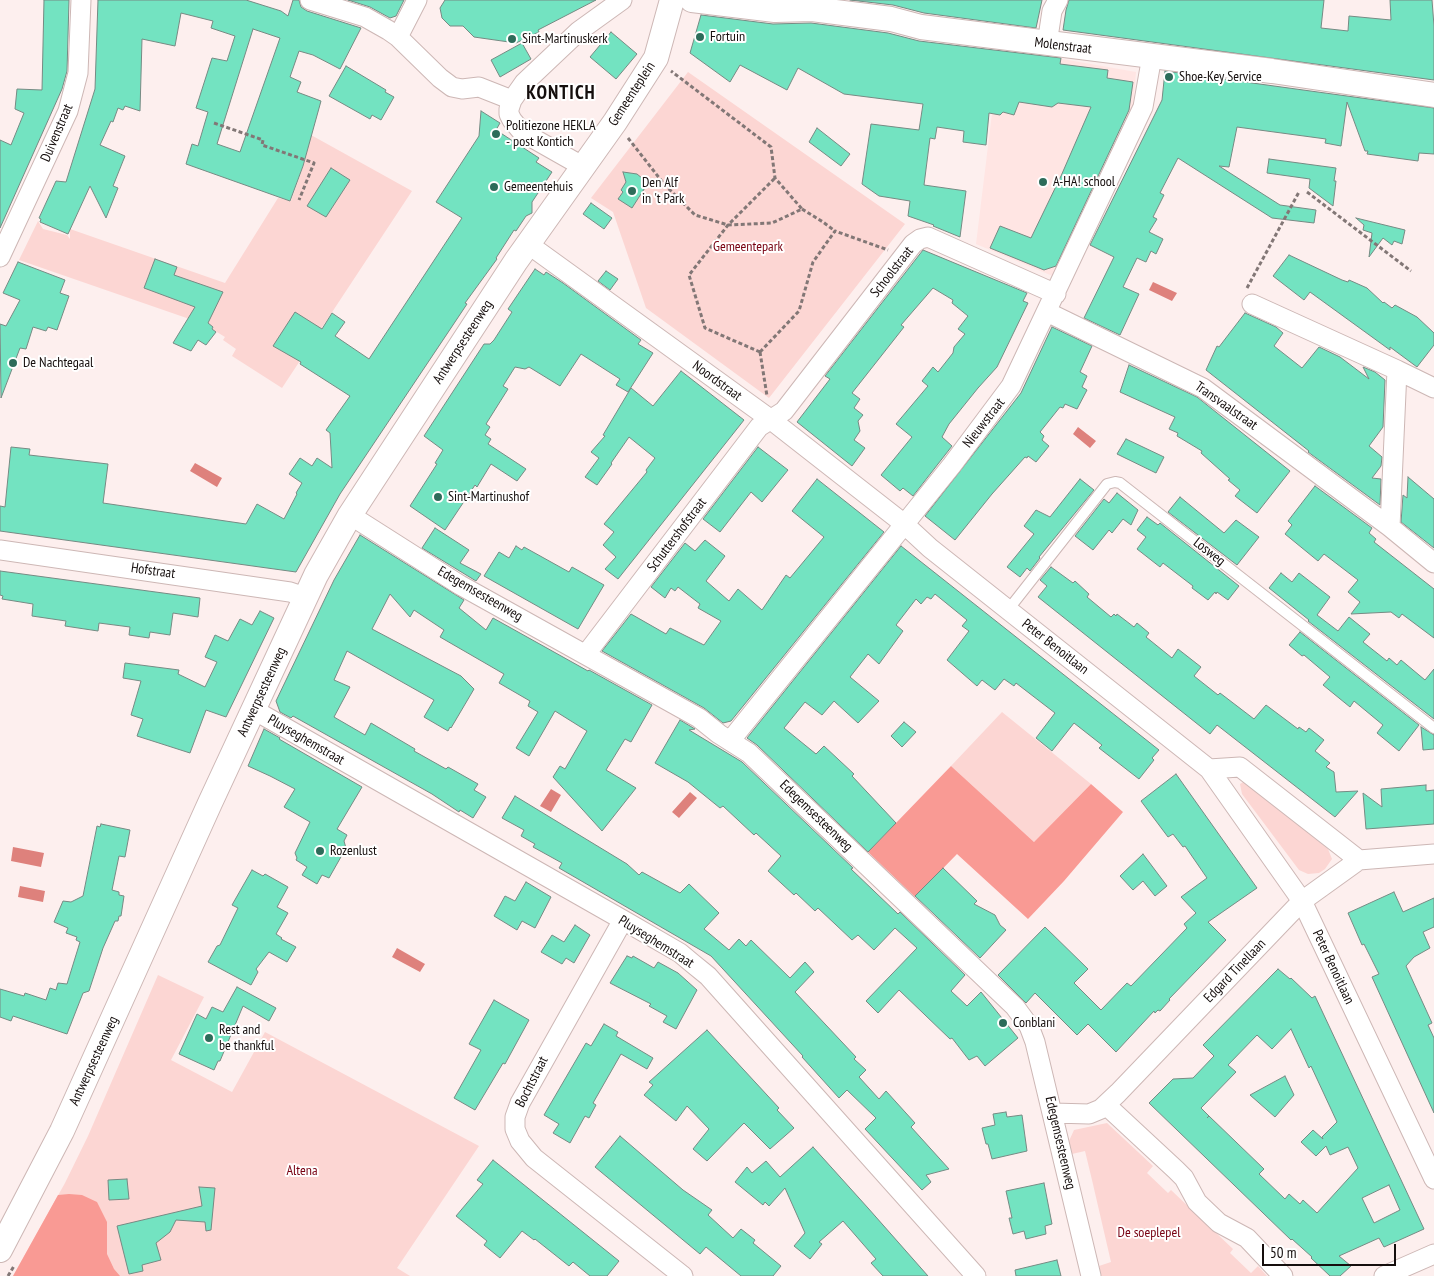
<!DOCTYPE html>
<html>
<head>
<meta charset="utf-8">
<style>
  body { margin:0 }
  #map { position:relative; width:1434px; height:1276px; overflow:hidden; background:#fdefee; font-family:"PT Sans Narrow",sans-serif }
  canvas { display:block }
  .scale { position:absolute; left:1262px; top:1244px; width:134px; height:22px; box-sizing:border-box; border:2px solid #150e0d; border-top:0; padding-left:6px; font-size:15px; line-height:18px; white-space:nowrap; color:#150e0d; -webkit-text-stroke:4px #fff; paint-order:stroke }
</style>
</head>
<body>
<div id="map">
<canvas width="1434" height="1276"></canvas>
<div class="scale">50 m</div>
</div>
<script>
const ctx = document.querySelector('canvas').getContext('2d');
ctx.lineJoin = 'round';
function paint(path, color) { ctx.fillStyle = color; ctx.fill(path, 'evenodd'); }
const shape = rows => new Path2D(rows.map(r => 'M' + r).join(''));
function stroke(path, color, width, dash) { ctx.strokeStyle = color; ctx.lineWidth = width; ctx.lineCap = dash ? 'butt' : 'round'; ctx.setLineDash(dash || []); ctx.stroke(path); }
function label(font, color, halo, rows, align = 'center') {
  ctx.font = font + ' "PT Sans Narrow",sans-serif'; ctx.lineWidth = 4; ctx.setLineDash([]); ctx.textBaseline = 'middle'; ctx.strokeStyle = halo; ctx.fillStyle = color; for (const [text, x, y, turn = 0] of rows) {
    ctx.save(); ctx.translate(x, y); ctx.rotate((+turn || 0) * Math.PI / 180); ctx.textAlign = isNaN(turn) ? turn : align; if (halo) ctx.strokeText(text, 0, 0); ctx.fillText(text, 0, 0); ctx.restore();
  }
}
paint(shape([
  [1000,48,1136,72,1132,120,1055,277,976,244]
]), '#ffe5e3');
paint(shape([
  [688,72,905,224,769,398,646,308,613,212,591,198],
  [311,135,412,191,282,388,232,356,236,349,223,340,225,337,212,329,213,327,203,320,201,323,19,260,38,221,43,229,67,235,70,239,70,229,225,283,278,198,291,201,303,167],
  [1002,712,1091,784,1034,842,951,766],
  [1245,781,1328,849,1332,859,1325,869,1319,873,1308,874,1299,870,1242,794,1240,784],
  [158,975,204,997,171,1060,232,1092,265,1032,479,1146,397,1268,410,1276,13,1276,65,1183,88,1136],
  [1107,1123,1153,1166,1147,1173,1168,1193,1171,1190,1233,1249,1230,1253,1251,1273,1258,1266,1267,1276,1101,1276,1099,1266,1111,1262,1092,1180,1085,1151,1072,1154,1069,1141,1074,1130]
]), '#fcd6d3');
paint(shape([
  [951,766,1034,842,1091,784,1123,812,1064,881,1028,919,957,854,915,897,868,852],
  [69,1194,82,1195,97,1202,107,1222,107,1254,114,1269,120,1276,13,1276,58,1195]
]), '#f99a94');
paint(shape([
  [1153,282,1177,293,1172,301,1149,290],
  [1078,427,1096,441,1090,448,1073,434],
  [195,463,222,478,217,487,190,471],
  [551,789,561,795,551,812,540,806],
  [690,792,697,798,679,818,672,812],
  [13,847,44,853,41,867,11,861],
  [20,886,45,891,43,902,18,897],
  [397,948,425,964,420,972,392,957]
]), '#de817c');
const building = shape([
  [44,0,69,0,67,71,62,89,0,228,0,140,11,145,24,113,15,109,17,89,42,90,44,0],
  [98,0,246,0,281,11,288,16,293,0,299,0,301,7,307,11,361,28,340,69,313,55,299,51,290,77,301,82,297,92,321,101,303,166,290,201,186,164,192,144,198,146,208,112,196,108,212,58,227,61,235,36,211,28,213,21,181,13,175,46,142,39,140,111,125,106,123,110,118,108,113,122,111,121,100,145,125,156,113,186,118,188,106,218,90,186,68,234,40,222,41,219,39,218,56,181,66,182,95,89,98,0],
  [253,29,280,38,240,152,217,144,253,29],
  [348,0,404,0,396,16,390,18,370,7,348,0],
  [445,0,596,0,538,30,539,32,516,43,474,37,463,26,450,26,442,18,440,8,445,0],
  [850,0,1042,0,1036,28,924,13,893,5,850,0],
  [1069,0,1324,0,1321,28,1348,31,1349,16,1391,20,1390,0,1432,0,1434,26,1434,80,1063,30,1066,10,1069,0],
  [701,15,773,24,811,23,888,33,919,41,1061,58,1060,64,1108,70,1107,78,1133,82,1129,110,1056,266,1044,270,990,248,1000,226,1031,238,1061,176,1091,107,1058,103,1052,107,1019,102,1014,115,1003,112,1000,115,989,113,986,145,963,142,964,131,937,127,935,139,930,138,924,185,966,191,960,237,933,226,934,225,908,216,910,201,879,196,862,184,871,124,919,130,923,104,844,94,798,68,787,90,740,65,730,82,690,53,701,15],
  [611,32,637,54,616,79,590,57,611,32],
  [522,43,531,59,500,77,491,60,522,43],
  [346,66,386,90,385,92,394,97,381,120,372,115,370,119,329,96,346,66],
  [1165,71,1434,108,1434,154,1419,153,1418,161,1367,154,1368,151,1365,151,1347,102,1341,146,1325,143,1326,139,1237,127,1229,167,1219,166,1280,205,1316,210,1314,223,1272,218,1178,158,1160,193,1164,195,1153,217,1157,219,1149,232,1163,239,1156,254,1151,251,1146,262,1137,258,1123,287,1139,294,1120,335,1084,318,1114,257,1090,245,1162,100,1165,71],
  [481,111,500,123,496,130,539,158,536,162,552,172,532,202,532,213,526,216,516,231,514,230,496,258,497,259,465,303,467,304,340,494,296,572,0,531,0,506,5,507,11,447,30,449,29,455,108,464,103,503,246,524,257,504,284,519,297,494,296,493,302,483,289,474,300,458,312,466,317,458,332,468,330,433,326,430,350,396,300,364,301,362,273,346,295,312,322,329,332,313,345,322,335,336,369,359,462,218,436,202,479,136,481,111],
  [817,128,850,154,841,166,809,142,817,128],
  [1269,159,1336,168,1334,181,1336,181,1333,206,1309,188,1310,179,1267,173,1269,159],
  [331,168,350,180,326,217,307,206,331,168],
  [623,172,637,174,648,183,632,208,618,199,623,192,621,190,626,182,623,172],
  [591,203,612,218,604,229,583,214,591,203],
  [1356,218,1405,230,1402,244,1394,241,1392,245,1383,238,1369,257,1372,233,1363,230,1364,225,1356,218],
  [923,250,1027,293,1023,301,1028,303,997,367,978,388,949,424,942,437,952,446,913,496,903,488,900,491,881,475,912,437,896,424,928,386,922,381,933,367,938,372,953,353,954,347,965,334,958,329,968,316,952,303,953,300,933,288,901,325,904,327,852,393,860,399,854,408,863,415,858,421,860,431,854,440,865,448,852,466,797,422,830,379,825,376,923,250],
  [1289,255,1342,280,1348,282,1349,280,1367,288,1383,303,1384,302,1392,308,1395,305,1417,317,1434,333,1434,345,1417,367,1390,347,1390,350,1310,292,1304,300,1273,276,1289,255],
  [155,259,177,267,174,275,223,292,208,323,213,327,212,329,216,332,206,345,198,340,191,351,173,343,195,307,144,288,155,259],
  [18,262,65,280,60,293,69,296,57,330,48,327,46,331,33,327,26,349,20,348,1,398,0,324,6,326,20,300,3,293,18,262],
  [535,269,544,275,546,272,563,283,641,340,638,344,653,353,628,392,616,385,620,379,581,354,560,386,529,367,525,369,515,367,503,386,508,389,486,424,490,427,485,435,491,439,488,444,526,469,517,481,491,464,477,487,475,485,445,530,410,506,437,464,435,463,443,450,424,436,484,344,490,344,494,340,512,312,508,309,535,269],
  [606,271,618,279,610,290,598,281,606,271],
  [1245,313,1276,327,1283,333,1274,346,1302,368,1319,347,1340,357,1369,379,1363,367,1375,372,1385,380,1383,427,1369,446,1382,457,1381,466,1372,478,1381,479,1380,505,1308,452,1309,451,1206,370,1217,346,1219,347,1245,313],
  [1052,327,1092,346,1080,372,1087,376,1082,387,1087,390,1077,409,1065,404,1063,408,1060,407,1040,432,1044,436,1042,440,1049,446,1036,462,1028,456,1027,458,1025,457,992,494,955,540,925,516,1021,393,1052,327],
  [1129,365,1197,397,1290,471,1257,513,1235,496,1240,490,1228,480,1230,479,1201,453,1202,451,1177,436,1178,433,1169,429,1175,417,1120,392,1129,365],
  [681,371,744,420,618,579,605,569,616,557,603,545,614,532,604,524,647,472,646,470,655,458,629,437,611,463,612,464,597,485,585,477,599,458,591,452,605,436,603,435,631,388,653,406,681,371],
  [1126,439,1164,457,1156,473,1117,454,1126,439],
  [758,447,788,470,762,502,751,492,720,532,703,519,758,447],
  [1408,477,1434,499,1434,548,1401,522,1403,495,1407,498,1408,477],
  [817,479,884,532,731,721,723,723,704,708,602,651,631,614,666,634,670,628,704,645,721,621,698,608,700,604,678,587,675,591,671,588,665,598,651,587,685,543,695,551,705,540,725,556,706,581,729,601,738,589,762,610,786,575,790,578,824,537,792,511,817,479],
  [1080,479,1094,490,1039,557,1040,558,1030,571,1027,568,1020,577,1007,567,1034,534,1024,526,1036,510,1050,517,1080,479],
  [1315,486,1372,528,1369,533,1376,539,1374,542,1434,589,1434,638,1402,614,1399,618,1391,612,1351,614,1360,602,1348,592,1358,580,1324,554,1318,561,1285,534,1292,525,1288,521,1315,486],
  [1117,493,1138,510,1131,525,1123,519,1112,533,1109,530,1093,550,1075,536,1104,499,1109,503,1117,493],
  [1180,497,1224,533,1236,520,1259,537,1237,565,1168,512,1180,497],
  [1147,517,1158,525,1160,523,1239,586,1228,600,1217,592,1216,594,1215,592,1208,600,1192,588,1193,586,1163,563,1160,567,1137,549,1146,537,1137,530,1147,517],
  [435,528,469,550,460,563,481,574,476,581,422,548,435,528],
  [360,535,464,600,459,608,486,630,493,618,588,671,589,670,652,705,631,742,625,739,606,770,636,788,602,831,553,777,560,766,565,769,587,731,555,711,529,756,516,748,538,712,528,706,530,701,499,683,504,674,440,637,444,630,414,610,410,617,390,594,372,629,461,676,474,689,451,728,450,727,448,731,424,717,434,700,347,651,334,680,350,687,334,717,365,735,371,723,415,749,414,751,446,769,448,767,478,784,474,790,486,797,473,818,460,810,459,812,432,794,293,716,291,718,280,712,276,701,334,580,360,535],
  [516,546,522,550,524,547,569,572,572,567,604,585,578,629,484,576,499,552,509,558,516,546],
  [901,546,1159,750,1152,758,1154,760,1139,779,1099,748,1102,745,1074,723,1052,751,1036,738,1055,713,1016,683,1014,686,1004,679,995,690,982,680,977,686,947,660,969,631,962,626,967,620,935,594,931,599,927,597,921,604,916,599,896,625,903,631,879,664,868,654,850,677,879,701,858,723,834,701,822,715,805,702,784,728,816,754,824,746,854,774,852,776,896,823,868,852,757,745,747,738,901,546],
  [1051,567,1073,583,1075,581,1089,594,1087,597,1111,617,1114,614,1116,616,1117,614,1134,627,1137,623,1149,633,1146,637,1172,658,1178,649,1201,667,1194,676,1218,695,1220,693,1254,719,1266,705,1298,729,1299,727,1306,732,1309,728,1324,740,1315,751,1330,763,1326,767,1334,772,1336,792,1358,791,1335,817,1217,725,1210,734,1038,597,1047,586,1040,580,1051,567],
  [0,571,200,598,198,617,173,613,170,635,150,632,149,638,129,635,130,627,99,623,98,631,65,626,66,621,32,616,33,604,2,599,3,596,0,595,0,571],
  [1281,573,1292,582,1299,573,1330,597,1317,615,1338,631,1349,617,1370,634,1363,642,1387,661,1389,658,1397,665,1401,660,1425,680,1434,669,1434,719,1308,621,1309,620,1269,588,1281,573],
  [260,611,274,618,226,717,206,710,190,753,137,736,143,719,131,715,141,681,123,678,125,663,179,670,178,674,205,687,217,662,205,657,215,635,228,641,240,619,252,625,260,611],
  [1300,632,1419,725,1399,751,1377,733,1383,725,1354,701,1350,707,1323,685,1330,677,1304,655,1302,656,1289,645,1300,632],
  [680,720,695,729,689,730,742,762,853,868,851,869,898,914,900,912,965,975,951,991,967,1006,981,992,1018,1038,985,1066,977,1056,969,1060,952,1038,950,1039,899,990,878,1013,866,1001,917,948,895,928,874,950,858,935,852,940,818,908,815,911,796,893,794,895,768,871,781,856,756,833,754,835,723,806,720,808,688,782,655,763,680,720],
  [904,722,916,732,902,747,891,736,904,722],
  [1421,727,1434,735,1434,749,1423,750,1421,727],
  [264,729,280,738,279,739,362,787,337,829,347,835,344,841,346,848,329,878,322,875,317,884,302,875,307,867,296,860,297,858,295,853,310,822,284,807,295,789,270,776,248,766,264,729],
  [1176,774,1257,888,1208,922,1226,940,1169,999,1170,1000,1160,1011,1158,1010,1155,1013,1154,1011,1116,1052,1088,1024,1077,1035,1035,993,1026,1003,998,975,1045,927,1088,969,1074,983,1101,1010,1127,983,1131,986,1187,928,1184,924,1196,913,1181,897,1207,878,1185,846,1183,847,1173,834,1168,837,1141,801,1176,774],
  [1426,785,1426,791,1434,790,1434,824,1366,829,1363,793,1382,807,1381,789,1426,785],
  [515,796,627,864,639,875,642,872,680,893,689,884,719,913,704,929,729,950,739,939,746,946,751,940,790,978,805,962,814,972,795,992,856,1057,854,1059,866,1070,859,1077,879,1099,886,1091,915,1123,911,1127,949,1169,926,1175,931,1182,922,1190,865,1129,876,1118,847,1090,839,1098,802,1057,803,1056,711,956,559,868,562,863,533,847,535,844,521,836,524,830,502,818,515,796],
  [101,824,130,830,125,857,119,856,112,890,119,892,119,895,124,896,121,916,119,916,118,921,115,921,103,948,89,991,83,993,67,1034,13,1016,11,1021,0,1017,0,989,24,996,25,993,46,1000,50,988,56,990,58,983,67,984,80,942,76,940,77,937,66,933,68,928,54,922,63,901,71,902,83,896,97,826,100,827,101,824],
  [1143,854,1167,886,1155,896,1143,881,1133,890,1120,876,1143,854],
  [943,868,977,901,974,904,995,915,1000,925,1006,930,980,958,915,896,943,868],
  [252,870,263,876,265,874,288,887,277,907,288,913,276,934,282,938,281,939,296,947,287,962,269,952,256,969,258,972,251,985,208,962,217,946,220,945,238,908,232,905,252,870],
  [526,882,551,897,535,928,522,921,517,930,494,916,505,896,515,901,526,882],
  [1394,892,1403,912,1434,898,1434,927,1423,932,1430,948,1414,957,1406,966,1432,1023,1428,1025,1434,1038,1434,1113,1372,977,1379,974,1364,944,1362,945,1348,913,1394,892],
  [575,925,590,935,574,963,566,958,562,964,541,952,552,935,564,942,575,925],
  [627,956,632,958,633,956,654,968,658,962,678,973,697,990,676,1029,663,1022,667,1016,649,1006,651,1004,610,983,627,956],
  [1278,969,1290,979,1291,978,1312,998,1315,996,1424,1229,1384,1247,1379,1238,1339,1256,1351,1266,1340,1276,1330,1276,1311,1258,1312,1257,1292,1239,1291,1240,1149,1103,1173,1079,1193,1078,1214,1056,1203,1045,1278,969],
  [1291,1029,1309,1068,1311,1066,1337,1122,1322,1137,1323,1139,1313,1130,1301,1142,1316,1156,1326,1146,1330,1155,1348,1147,1358,1168,1317,1213,1303,1200,1300,1204,1289,1194,1285,1199,1259,1174,1264,1169,1209,1116,1207,1118,1209,1116,1201,1108,1236,1072,1228,1065,1257,1035,1272,1049,1291,1029],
  [1389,1185,1400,1210,1374,1223,1362,1198,1389,1185],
  [237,987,276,1008,269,1021,243,1006,220,1061,218,1061,214,1070,179,1054,197,1014,206,1019,212,1007,223,1012,237,987],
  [494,1000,529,1020,505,1064,503,1063,475,1110,454,1098,481,1050,469,1044,494,1000],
  [604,1024,618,1032,616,1036,653,1058,647,1069,621,1054,593,1103,596,1105,589,1118,585,1116,570,1143,553,1133,559,1124,544,1115,586,1043,591,1046,604,1024],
  [707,1030,779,1108,777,1110,794,1128,770,1149,744,1123,707,1161,693,1149,709,1129,687,1106,676,1121,644,1095,653,1085,649,1082,707,1030],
  [1285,1076,1294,1095,1275,1117,1250,1095,1285,1076],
  [1006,1112,1007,1117,1022,1115,1027,1151,992,1159,988,1144,986,1144,982,1128,995,1125,993,1114,1006,1112],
  [620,1136,683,1190,712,1210,708,1215,733,1238,741,1229,755,1240,753,1243,781,1266,773,1276,741,1276,706,1247,700,1254,595,1167,620,1136],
  [813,1147,868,1208,928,1276,883,1276,871,1263,876,1259,843,1221,819,1242,822,1244,810,1259,794,1246,805,1233,785,1188,769,1206,765,1202,763,1205,735,1182,747,1167,752,1173,766,1161,780,1177,813,1147],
  [493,1160,619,1261,607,1276,590,1276,573,1262,569,1266,535,1239,534,1240,522,1231,500,1258,484,1245,487,1241,456,1216,483,1184,477,1180,493,1160],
  [127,1179,129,1199,109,1200,108,1180,127,1179],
  [1044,1183,1052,1224,1045,1226,1046,1234,1026,1239,1024,1231,1013,1234,1009,1218,1012,1218,1006,1191,1044,1183],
  [199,1187,215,1188,211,1230,206,1231,205,1222,176,1220,170,1232,156,1243,161,1260,142,1265,143,1271,129,1274,117,1226,202,1206,199,1187],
  [1057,1260,1061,1276,1016,1276,1015,1270,1057,1260]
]);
paint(building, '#73e3c1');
stroke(building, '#768a83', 1);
const service = shape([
  [1008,610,1107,484,1115,482,1120,483,1434,728]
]);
const minor = shape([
  [310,0,365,17,388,30,398,37,440,78,452,87,462,89,479,87,512,100],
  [398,37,417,0],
  [1047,44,1052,11,1058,0],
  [582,166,522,132,512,120,509,114,509,109,512,100,524,83,579,31,622,0],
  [528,244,770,419,903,523,930,548,1209,769,1302,901,1434,1179],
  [0,257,68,111,78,73,81,0],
  [1252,304,1397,370,1390,527],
  [1047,312,1203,388,1390,527,1434,563],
  [1397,370,1434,388],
  [350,515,460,585,699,718,719,734,749,753,1015,1007,1029,1026,1035,1042,1091,1276],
  [0,550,290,592,305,597],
  [586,654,759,427,784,411,913,244,920,239,928,237,1056,294],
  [254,710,623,920,680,953,692,963,708,976,976,1276],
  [730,741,952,465,1011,386,1143,107,1152,56],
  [1209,769,1240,767,1359,860],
  [623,920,520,1103,515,1117,515,1129,520,1141,534,1158,683,1276],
  [1106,1105,1176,1170,1184,1178,1197,1202,1219,1223,1247,1238,1283,1276],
  [1053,1113,1089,1114,1101,1109,1118,1093,1302,901,1359,860,1434,854],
  [1384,1276,1434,1254]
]);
const tertiary = shape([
  [692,0,775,10,812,9,891,19,921,27,1272,71,1434,95],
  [0,1250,62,1131,210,803,316,575,350,515,516,261,615,122,656,58,672,0]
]);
stroke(service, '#cdb7b5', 12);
stroke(minor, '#cdb7b5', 21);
stroke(tertiary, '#cdb7b5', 26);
stroke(shape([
  [214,123,263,140,262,145,314,163,299,200],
  [628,138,664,184,695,215,728,225,772,223,802,209,775,178,771,147,671,71],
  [1307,192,1411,271],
  [802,209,823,222,835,231],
  [1247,288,1299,192],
  [760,352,705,328,689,275,728,225,775,178],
  [760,352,799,311,813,262,835,231,888,250],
  [760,352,767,396],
  [8,1276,14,1266]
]), '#827776', 3, [4, 2.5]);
stroke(service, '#fff', 10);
stroke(minor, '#fff', 19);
stroke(tertiary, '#fff', 24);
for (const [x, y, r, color] of [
  [700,37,5,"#2d6c5a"],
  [512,39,5,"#2d6c5a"],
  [1169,77,5,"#2d6c5a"],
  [496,134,5,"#2d6c5a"],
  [1043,182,5,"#2d6c5a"],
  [494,187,5,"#2d6c5a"],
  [632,191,5,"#2d6c5a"],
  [13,363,5,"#2d6c5a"],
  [438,497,5,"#2d6c5a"],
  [320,851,5,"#2d6c5a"],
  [1003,1023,5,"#2d6c5a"],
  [209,1038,5,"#2d6c5a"]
]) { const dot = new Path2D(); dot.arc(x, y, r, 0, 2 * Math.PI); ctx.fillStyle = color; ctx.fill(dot); stroke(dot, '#fff', 2); }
label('14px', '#150e0d', '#fff', [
  ["Fortuin",710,37],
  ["Sint-Martinuskerk",522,39],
  ["Shoe-Key Service",1179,77],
  ["Politiezone HEKLA",506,126],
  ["- post Kontich",506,142],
  ["A-HA! school",1053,182],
  ["Den Alf",642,183],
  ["in 't Park",642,199],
  ["Gemeentehuis",504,187],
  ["De Nachtegaal",23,363],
  ["Sint-Martinushof",448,497],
  ["Rozenlust",330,851],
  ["Conblani",1013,1023],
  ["Rest and",219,1030],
  ["be thankful",219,1046]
], 'left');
label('14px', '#150e0d', '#fff', [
  ["Molenstraat",1063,46,7],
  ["Gemeenteplein",632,94,-57],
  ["Duivenstraat",57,133,-67],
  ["Schoolstraat",892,272,-52],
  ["Antwerpsesteenweg",463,342,-57],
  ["Noordstraat",717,381,36],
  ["Transvaalstraat",1226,406,35],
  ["Nieuwstraat",984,423,-52],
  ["Schuttershofstraat",677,535,-53],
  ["Losweg",1209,552,38],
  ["Hofstraat",153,571,8],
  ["Edegemsesteenweg",480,594,30],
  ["Peter Benoitlaan",1055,647,38],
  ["Antwerpsesteenweg",262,692,-65],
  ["Pluyseghemstraat",306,740,30],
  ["Edegemsesteenweg",816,816,44],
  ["Pluyseghemstraat",656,942,32],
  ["Peter Benoitlaan",1333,967,65],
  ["Edgard Tinellaan",1235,971,-46],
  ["Antwerpsesteenweg",94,1061,-65],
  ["Bochtstraat",532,1082,-63],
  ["Edegemsesteenweg",1060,1143,77]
]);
label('14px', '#770111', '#fff', [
  ["Gemeentepark",748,247],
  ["Altena",302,1171],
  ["De soeplepel",1149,1233]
]);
ctx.letterSpacing = '1px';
label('bold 19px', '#150e0d', '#fff', [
  ["KONTICH",561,94]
]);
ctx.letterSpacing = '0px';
</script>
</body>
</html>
